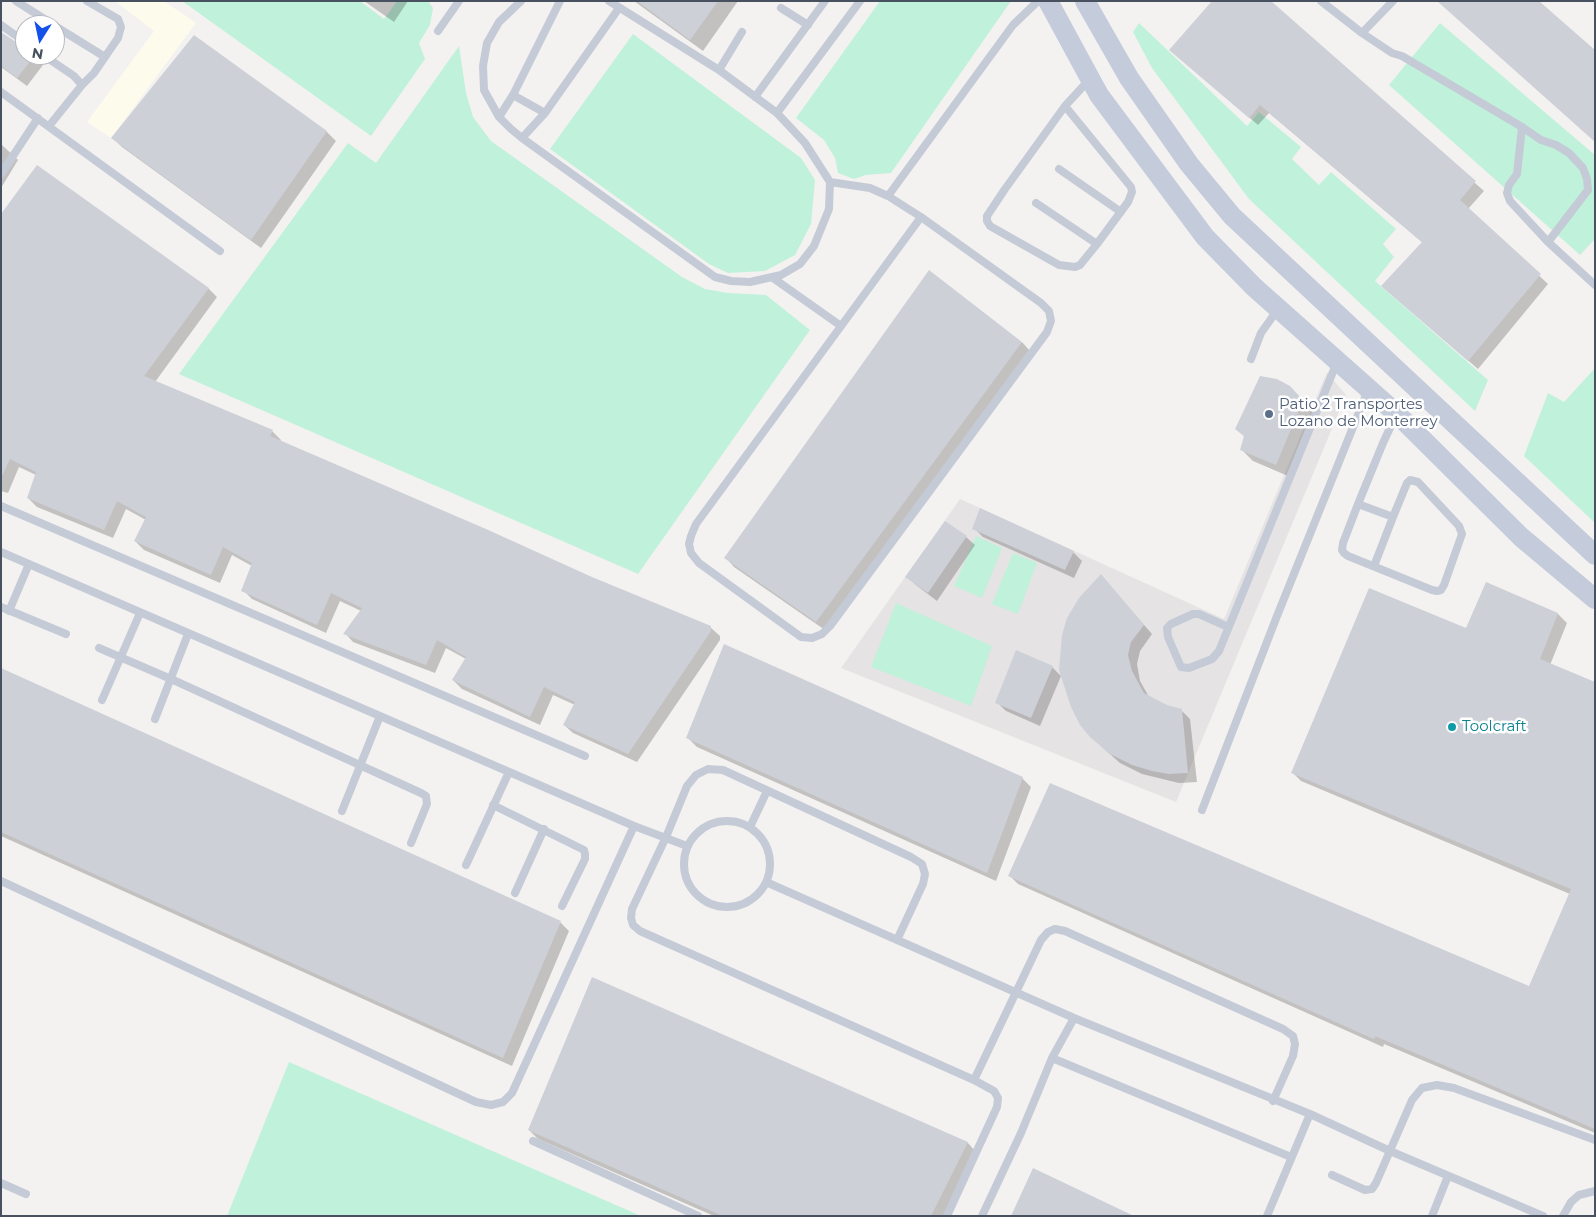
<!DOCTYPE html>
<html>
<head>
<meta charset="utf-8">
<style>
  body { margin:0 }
  #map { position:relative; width:1596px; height:1217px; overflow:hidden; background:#f4f2f1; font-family:Montserrat,sans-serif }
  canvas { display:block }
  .frame { position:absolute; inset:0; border:2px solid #485160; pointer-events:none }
  .north { position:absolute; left:15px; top:15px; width:50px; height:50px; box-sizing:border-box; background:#fff; border:1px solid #b6b9bf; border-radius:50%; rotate:190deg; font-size:14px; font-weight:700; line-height:20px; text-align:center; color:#485160 }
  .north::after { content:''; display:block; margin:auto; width:18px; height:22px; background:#1451eb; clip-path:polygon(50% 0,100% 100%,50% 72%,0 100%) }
</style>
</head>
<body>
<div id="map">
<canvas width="1596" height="1217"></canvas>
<div class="frame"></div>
<div class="north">N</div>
</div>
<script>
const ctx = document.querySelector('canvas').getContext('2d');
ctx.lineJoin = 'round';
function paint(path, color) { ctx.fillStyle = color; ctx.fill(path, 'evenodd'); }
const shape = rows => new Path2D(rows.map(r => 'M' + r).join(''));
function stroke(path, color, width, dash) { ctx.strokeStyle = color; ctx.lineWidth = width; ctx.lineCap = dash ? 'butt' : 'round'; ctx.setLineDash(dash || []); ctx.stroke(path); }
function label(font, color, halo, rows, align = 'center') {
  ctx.font = font + ' Montserrat,sans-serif'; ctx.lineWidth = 5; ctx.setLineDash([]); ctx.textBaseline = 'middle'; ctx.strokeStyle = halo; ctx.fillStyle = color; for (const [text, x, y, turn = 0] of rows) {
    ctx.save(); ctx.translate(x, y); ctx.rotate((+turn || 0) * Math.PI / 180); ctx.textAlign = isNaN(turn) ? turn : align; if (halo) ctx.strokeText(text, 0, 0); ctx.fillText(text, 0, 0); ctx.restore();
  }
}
paint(shape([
  [115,1,164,1,196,23,111,138,87,122,154,31]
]), '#fdfbec');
paint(shape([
  [1327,372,1346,395,1176,802,841,668,960,499,1224,619]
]), '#e5e3e3');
paint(shape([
  [182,1,360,1,384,19,397,1,428,1,433,8,430,25,419,43,425,59,371,136],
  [880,1,1011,1,891,173,866,175,854,179,838,173,835,158,824,140,796,118],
  [1139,23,1247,126,1259,112,1301,147,1292,159,1319,185,1331,172,1396,229,1383,244,1394,257,1375,281,1488,380,1475,411,1249,199,1152,68,1133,32],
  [1440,23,1595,155,1595,239,1580,255,1389,85],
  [633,34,801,158,815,180,811,224,795,255,765,271,728,273,709,264,550,149],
  [459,46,466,93,473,117,491,141,682,277,705,289,728,293,766,295,810,330,638,574,179,374,348,143,376,163],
  [1595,368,1595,523,1524,456,1548,393,1564,402],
  [976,536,1002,548,982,598,954,586],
  [1013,553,1037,563,1018,614,992,604],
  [896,603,992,646,971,706,871,667],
  [289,1062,641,1216,227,1216]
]), '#c0f1db');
paint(shape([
  [364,1,408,1,394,22],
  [634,1,738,1,703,51],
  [1269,1,1484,191,1468,209,1548,284,1478,369,1392,295,1423,243,1269,113,1258,125,1179,58],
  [1,34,25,50,25,55,33,55,43,65,27,86,1,67],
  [194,37,327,132,336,141,261,248,122,147,113,138],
  [1,144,18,160,1,188],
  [1,216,208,288,217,297,155,382,272,431,281,440,280,442,591,578,710,627,720,636,720,640,637,762,573,733,564,725,575,705,553,695,540,725,462,689,453,680,466,659,446,648,435,673,353,642,345,633,361,611,340,601,326,633,252,599,243,590,252,566,232,555,220,583,144,550,135,541,146,520,126,509,113,538,37,507,28,498,36,475,19,467,8,493,1,491],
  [1022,342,1030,351,825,630,734,567,726,558],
  [1289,387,1314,413,1288,476,1253,461,1241,449,1245,437,1236,429],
  [974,528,1073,552,1082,561,1074,578,983,537],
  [966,537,975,545,937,601,916,585,907,576],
  [1101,576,1152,634,1140,651,1137,664,1140,681,1149,697,1166,706,1181,710,1190,719,1197,782,1179,783,1142,774,1120,763,1101,746],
  [1487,584,1558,614,1567,623,1550,665,1595,683,1595,1133,1384,1044,1383,1047,1018,884,1010,876,1530,988,1570,894,1301,781,1292,772,1467,630],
  [1052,667,1061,676,1040,726,1006,711,997,702],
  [1,669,560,922,569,931,512,1066,1,836],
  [688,738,1022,778,1031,787,996,881,697,747],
  [593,979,968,1143,976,1152,944,1216,714,1216,538,1139,529,1130]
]), '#0003');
paint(shape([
  [637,1,718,1,690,40],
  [1212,1,1271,1,1476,181,1460,200,1541,274,1468,361,1381,286,1422,242,1260,105,1249,118,1169,50],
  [1437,1,1539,1,1595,50,1595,142],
  [1,32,25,48,25,55,35,55,17,78,1,66],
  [194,35,327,131,251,240,111,138],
  [37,165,209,288,144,376,273,430,270,436,486,529,592,577,711,626,711,631,628,754,563,725,575,702,544,687,530,717,452,680,466,657,437,640,426,665,343,634,362,608,331,593,317,625,241,591,252,563,223,547,211,575,134,541,146,517,117,501,104,530,27,498,36,472,10,459,1,478,1,214],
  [929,270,1022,342,816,622,724,558],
  [1260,376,1277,379,1290,386,1303,400,1276,465,1240,450,1244,436,1235,429],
  [980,508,1074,551,1065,570,972,529],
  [945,521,967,536,928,593,905,577],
  [1101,574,1144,625,1131,642,1128,655,1132,671,1144,693,1167,705,1182,709,1188,773,1169,774,1152,771,1132,765,1110,754,1090,737,1080,725,1071,707,1059,670,1062,635,1067,618,1079,598],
  [1486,582,1558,613,1540,659,1595,682,1595,1129,1375,1036,1374,1039,1008,876,1050,783,1529,986,1571,889,1291,773,1369,588,1466,628],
  [724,644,1023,777,987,873,686,738],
  [1016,650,1053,666,1031,718,995,703],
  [1,668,561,921,503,1058,1,832],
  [592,977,968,1142,931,1216,723,1216,528,1130],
  [1033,1168,1134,1216,1011,1216]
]), '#cdd0d7');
stroke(shape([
  [16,1,54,25],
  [521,1,499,22,487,43,483,66,484,90,499,117,511,129,522,138,715,277,731,281,750,282,781,275,800,264,814,246,829,209,830,182,805,143,777,113,719,70,609,1],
  [1321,1,1362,33,1392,53,1402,56,1522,127,1541,140,1556,145,1569,153,1583,168,1587,179,1588,190,1548,242,1510,201,1507,193,1509,185,1517,174,1522,127],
  [781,8,808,25],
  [1,25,25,42],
  [55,26,105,57],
  [438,31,459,1],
  [1362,33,1393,1],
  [43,55,74,76,82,85,94,73,118,38,121,27,118,19,87,1],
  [719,70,742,32],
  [1,92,220,251],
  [513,95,545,113],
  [755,97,825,1],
  [1065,106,1131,187,1132,192,1128,202,1097,244,1080,265,1075,267,1059,265,990,226,987,221,987,216,1005,189,1065,106],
  [1065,106,1089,80],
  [777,113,860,1],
  [499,117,513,95,560,1],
  [49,126,82,85],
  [522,138,545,113,619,8],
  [1059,169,1121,212],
  [1,174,38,118],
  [830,182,870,188,888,196,921,217,1041,303,1049,311,1051,321,1047,332,830,626,822,634,812,638,801,637,699,563,691,553,689,544,691,536,696,524,921,217],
  [888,196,1013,25,1038,1],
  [1036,203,1097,244],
  [1548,242,1595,285],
  [773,278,841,326],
  [1251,359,1261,333,1278,309],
  [1358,504,1393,517],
  [1,506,585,756],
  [1,552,634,826,687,846],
  [1374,566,1393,517,1407,483,1410,480,1418,482,1459,526,1462,534,1444,585,1441,590,1437,591,1432,590,1348,556,1344,553,1342,550,1343,543,1358,504,1383,443,1396,415],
  [1,607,66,634],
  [9,611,29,564],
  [1228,627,1199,614,1193,614,1171,624,1167,628,1168,637,1181,667,1189,668,1212,659,1219,651,1337,362],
  [99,648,171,679,421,793,426,796,427,804,411,843],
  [102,700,140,613],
  [155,719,188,634],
  [493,805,584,850,585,854,585,859,562,906],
  [1202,810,1277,616,1368,390],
  [342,811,380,716],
  '684 864a43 43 0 1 1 86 0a43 43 0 1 1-86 0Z',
  [750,827,767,791],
  [466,865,509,772],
  [1,881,476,1102,491,1105,503,1102,512,1093,634,826],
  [766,882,1074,1018,1310,1114,1390,1151,1543,1216],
  [515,893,544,829],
  [897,940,923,884,925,874,922,864,911,857,723,770,708,769,696,775,687,786,666,837,632,909,631,918,633,925,640,931,974,1080,1041,940,1048,932,1055,929,1065,931,1283,1029,1293,1036,1295,1044,1293,1056,1273,1101],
  [1052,1058,1291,1157],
  [533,1141,698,1216],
  [1332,1175,1365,1190,1372,1189,1376,1183,1412,1100,1422,1088,1437,1085,1454,1088,1595,1140],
  [1,1183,26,1194],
  [947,1216,997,1107,998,1098,994,1091,974,1080],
  [982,1216,1021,1133,1052,1058,1074,1018],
  [1267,1216,1310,1114],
  [1432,1216,1448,1176],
  [1563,1216,1571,1202,1579,1195,1595,1191]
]), '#c5cbd6', 8);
stroke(shape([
  [1048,1,1099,95,1205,237,1254,287,1397,414,1521,537,1595,599],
  [1085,1,1129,78,1189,164,1232,216,1595,555]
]), '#c4cbda', 20);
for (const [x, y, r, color] of [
  [1269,414,5,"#5c6f8a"],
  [1452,727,5,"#0f9aa8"]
]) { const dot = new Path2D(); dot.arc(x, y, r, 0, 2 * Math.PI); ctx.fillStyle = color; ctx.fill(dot); stroke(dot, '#fff', 2); }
label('15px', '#4e5e75', '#fff', [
  ["Patio 2 Transportes",1279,405],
  ["Lozano de Monterrey",1279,422]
], 'left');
label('15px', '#0d838f', '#fff', [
  ["Toolcraft",1462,727]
], 'left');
</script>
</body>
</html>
